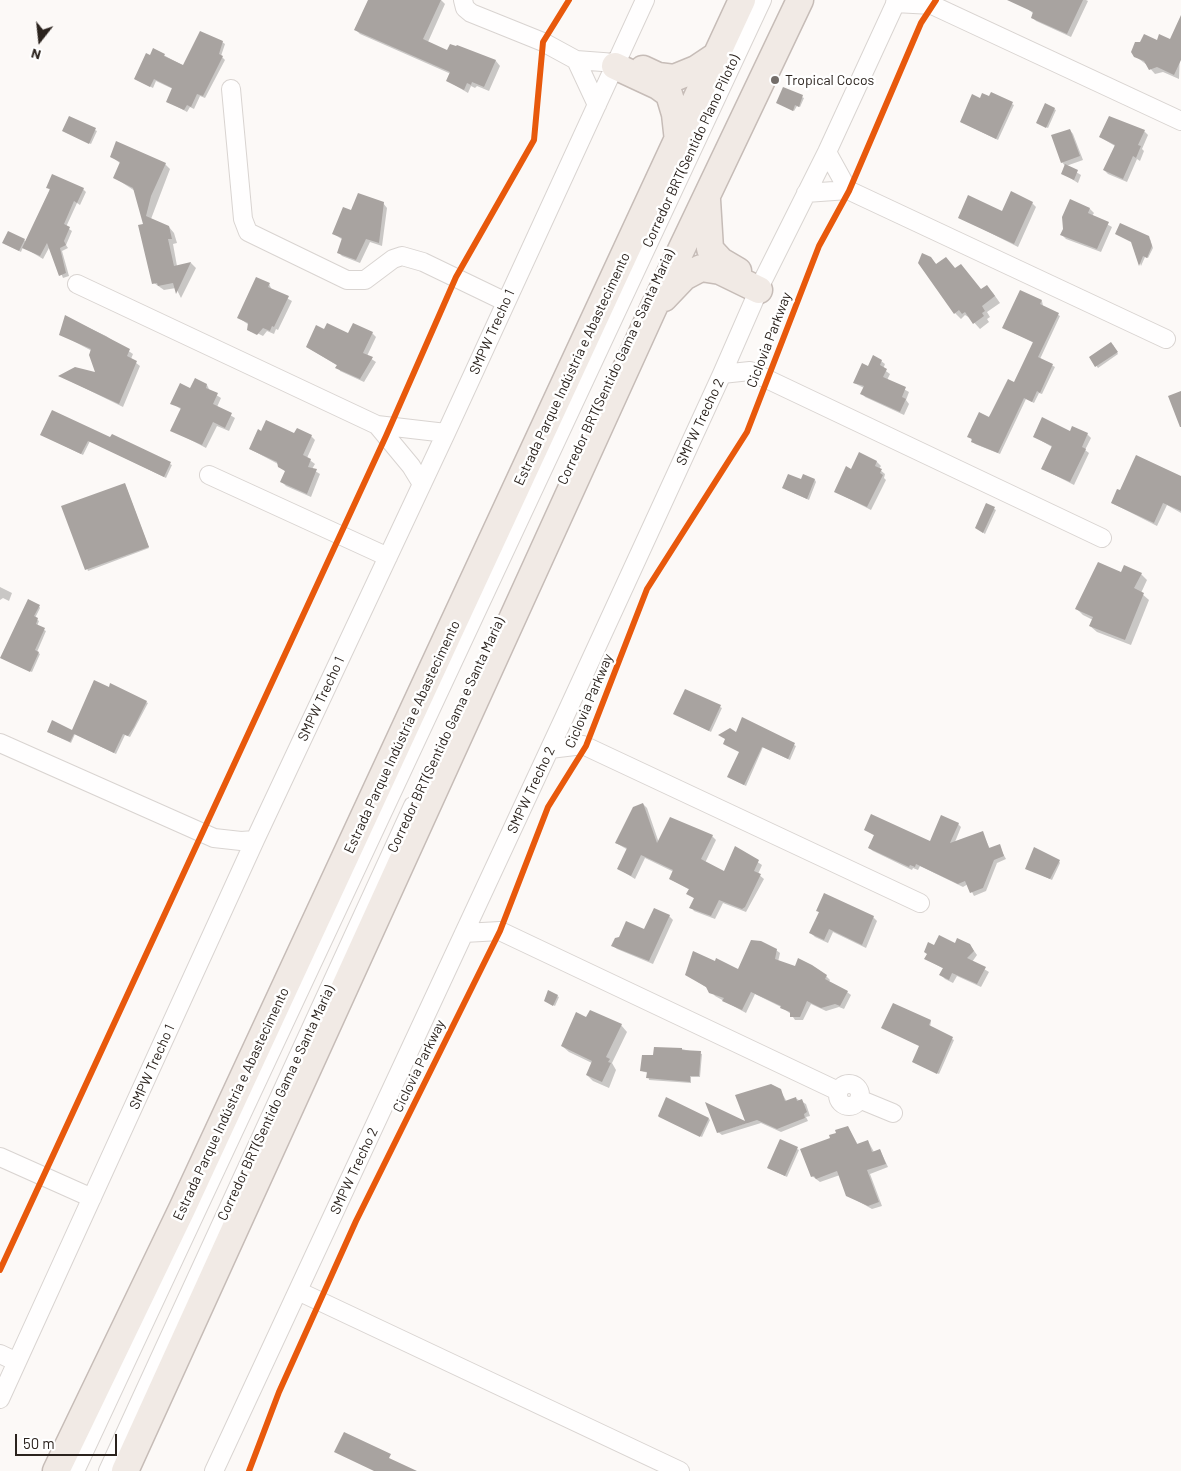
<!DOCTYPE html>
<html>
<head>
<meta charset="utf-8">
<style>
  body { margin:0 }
  #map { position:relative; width:1181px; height:1471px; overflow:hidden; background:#fcf9f7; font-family:Barlow,sans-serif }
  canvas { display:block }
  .north { position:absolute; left:15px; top:15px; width:50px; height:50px; -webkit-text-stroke:4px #fff; paint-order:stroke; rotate:196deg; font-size:14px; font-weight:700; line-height:20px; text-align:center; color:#2b231e }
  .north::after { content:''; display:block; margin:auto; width:18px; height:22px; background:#2b231e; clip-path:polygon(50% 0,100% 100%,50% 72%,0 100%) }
  .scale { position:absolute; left:15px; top:1434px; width:102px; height:22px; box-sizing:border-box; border:2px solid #2b231e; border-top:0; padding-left:6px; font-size:15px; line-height:18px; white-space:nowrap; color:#2b231e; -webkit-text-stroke:4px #fff; paint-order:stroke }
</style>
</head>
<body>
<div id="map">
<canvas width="1181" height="1471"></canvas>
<div class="north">N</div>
<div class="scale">50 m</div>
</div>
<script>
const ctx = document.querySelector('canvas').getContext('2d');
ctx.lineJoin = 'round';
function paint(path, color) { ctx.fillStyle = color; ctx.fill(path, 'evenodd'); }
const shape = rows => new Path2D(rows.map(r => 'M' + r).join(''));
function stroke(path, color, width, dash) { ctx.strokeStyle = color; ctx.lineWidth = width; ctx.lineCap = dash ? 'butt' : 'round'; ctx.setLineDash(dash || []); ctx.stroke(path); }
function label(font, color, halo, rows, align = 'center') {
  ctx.font = font + ' Barlow,sans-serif'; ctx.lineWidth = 5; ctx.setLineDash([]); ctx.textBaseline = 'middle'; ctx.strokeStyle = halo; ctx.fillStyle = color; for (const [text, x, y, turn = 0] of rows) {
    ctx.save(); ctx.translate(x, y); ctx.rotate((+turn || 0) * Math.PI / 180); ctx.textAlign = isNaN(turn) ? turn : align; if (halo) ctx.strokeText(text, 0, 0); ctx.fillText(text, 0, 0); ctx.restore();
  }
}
paint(shape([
  [369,0,441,0,445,4,428,42,448,52,458,46,496,61,500,66,489,91,477,86,475,88,471,86,468,93,448,81,451,74,360,34,355,29],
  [1028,0,1086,0,1088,1,1071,37,1036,21,1032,17,1034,14,1025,7],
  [1181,21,1179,79,1163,72,1155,74,1147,65,1135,56,1158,42,1171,40],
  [222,42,225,44,221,56,225,60,205,98,200,96,194,109,190,107,187,112,167,101,173,89,156,81,153,88,135,79,154,50,184,66],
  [784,89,804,98,800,107,797,106,794,111,778,103],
  [991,94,1014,105,998,140,961,122,980,99,989,98],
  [1054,109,1056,110,1048,128,1039,124],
  [69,117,97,131,91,144,65,132],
  [1070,130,1073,134,1083,160,1066,166,1081,175,1078,183,1062,173,1065,166,1062,162],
  [1144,131,1148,135,1142,149,1144,151,1140,161,1137,159,1127,182,1108,174,1104,170,1115,146,1100,137],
  [111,156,165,164,170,169,151,219,169,227,174,233,177,243,173,244,177,266,191,263,196,268,181,298,176,288,164,290,154,283,145,224,135,191,115,178,121,164],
  [47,187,83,189,86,192,80,205,77,203,66,227,72,231,66,245,68,248,62,251,69,276,63,278,50,246,43,259,23,247,21,252,5,244,24,240,26,242,50,190],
  [1071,201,1090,209,1094,213,1092,216,1112,227,1101,252,1066,239,1062,235],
  [383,203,387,208,382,246,370,242,360,263,342,256,338,252,343,240,334,234,352,212],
  [1032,203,1036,207,1018,247,959,217,1002,213],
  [1116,234,1150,239,1153,248,1148,258,1145,257,1141,266,1133,242],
  [930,258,937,265,956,269,982,291,987,287,993,293,1000,303,987,312,990,317,987,319,989,322,980,329,970,318,965,315,961,319,955,313],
  [269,284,272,290,292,301,278,330,276,329,274,334,267,331,263,336,251,330,251,332,248,329,249,325,239,318],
  [1021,292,1042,301,1043,306,1060,316,1040,359,1055,367,1042,394,1039,393,1034,403,1026,399,1000,454,975,444,971,439,1015,384,1034,343,1004,328],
  [66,317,106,336,133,354,131,359,140,366,123,407,60,376,97,374,92,351,60,334],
  [325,330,349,334,372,333,376,337,367,356,376,362,364,382,340,371,338,366,307,347],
  [1113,345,1118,354,1098,368,1090,357],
  [881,361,885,364,883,369,890,374,887,380,909,392,906,400,909,404,904,415,865,397,862,393,864,388,854,383,869,368],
  [207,385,210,391,221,398,217,407,235,418,229,431,217,426,206,448,172,430,182,410,172,403,191,390],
  [1071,432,1087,434,1091,438,1085,450,1089,453,1074,485,1043,469,1052,447,1035,437],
  [42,435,111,439,113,436,172,465,166,478,90,441,83,455],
  [311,436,315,440,307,458,315,464,312,469,320,474,311,497,286,486,282,482,286,472,278,464,250,449],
  [860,454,877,462,881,466,879,469,885,474,884,478,886,480,871,510,836,492,852,470],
  [1181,477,1181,513,1167,505,1157,526,1112,503],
  [815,480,816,482,809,500,785,489,801,481],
  [125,484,149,548,88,571,63,507],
  [986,504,996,510,985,534,978,529],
  [1122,574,1141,574,1147,580,1141,593,1149,600,1131,645,1097,632,1090,626,1093,620,1083,615,1077,609],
  [0,587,12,593,9,601,3,598,0,600],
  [39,606,40,608,35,618,39,621,37,626,46,631,37,652,40,654,32,672,2,658],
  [686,690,722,708,711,732,675,714],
  [146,702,148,703,130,737,125,735,116,754,75,734,71,743,50,733,72,731],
  [743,719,796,746,790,760,763,747,746,786,730,778,740,752,726,739,736,734],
  [643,804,647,808,659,843,712,836,716,840,705,863,724,873,736,848,762,865,758,874,764,879,746,912,723,903,715,919,694,911,691,907,695,899,688,894,690,890,670,879,674,872,645,858,635,879,619,869,628,850,616,843],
  [958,824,961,827,955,842,982,832,990,849,999,846,1006,859,997,863,986,891,974,896,968,884,963,887,920,866,918,870,913,868,912,870,873,851,869,848,875,836,866,830,930,842],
  [1059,861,1060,863,1052,880,1026,868],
  [817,910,873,917,877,921,866,948,833,932,828,943,815,937,811,933,820,913],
  [669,916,673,920,653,964,617,949,613,946],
  [955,944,970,945,977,955,972,962,989,972,981,987,957,976,953,983,945,979,941,975,944,969,926,959,935,947],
  [776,950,780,953,778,962,826,976,830,980,829,982,847,992,851,995,844,1009,839,1007,826,1011,811,1004,803,1020,795,1020,791,1014,781,1007,755,994,746,1013,715,996,709,989,686,974,739,970],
  [557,996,559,997,555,1006,545,1001],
  [894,1004,931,1021,930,1027,954,1040,939,1074,915,1063,921,1046,883,1028],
  [587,1019,621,1025,627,1032,612,1063,616,1070,609,1088,593,1081,587,1075,592,1063,569,1052,562,1046],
  [682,1049,702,1054,700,1077,691,1077,691,1083,649,1080,648,1073,642,1071,654,1057],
  [780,1090,787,1102,795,1098,806,1104,810,1116,806,1117,808,1121,781,1132,761,1123,722,1135,718,1132,747,1123],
  [660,1116,709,1119,710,1120,702,1137],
  [848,1127,858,1145,868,1141,874,1152,880,1150,888,1167,870,1174,882,1206,872,1209,847,1195,840,1175,820,1182,812,1176,832,1139],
  [781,1141,799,1150,787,1177,768,1168]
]), '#0003');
paint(shape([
  [368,0,441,0,423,39,447,50,450,44,456,46,457,45,496,60,484,87,472,82,471,85,467,83,464,90,446,81,450,72,354,30],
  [1007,0,1083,0,1067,34,1031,18,1033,12],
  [1181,15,1181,60,1174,75,1157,67,1149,70,1144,61,1134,57,1131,52,1135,42,1140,42,1144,34,1157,40,1159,34,1170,39],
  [200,31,223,41,219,54,223,56,203,96,197,94,191,107,187,105,184,110,166,102,172,88,154,79,150,87,134,79,146,53,150,55,153,48,165,54,164,56,183,65],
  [783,87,803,95,799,107,795,105,793,111,776,103],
  [991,92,1013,102,996,139,960,122,972,94,980,98,982,93,989,96],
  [1045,103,1055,108,1046,128,1036,123],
  [69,116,96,128,89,144,62,131],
  [1109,116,1145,130,1138,145,1141,146,1136,158,1133,156,1123,179,1103,170,1115,145,1099,137],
  [1070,129,1080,156,1061,163,1051,135],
  [116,141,166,163,151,196,146,216,169,226,172,239,168,239,174,266,191,262,176,294,173,283,158,286,157,283,152,284,138,225,143,224,133,188,113,178,120,162,110,157],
  [1065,164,1078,170,1074,180,1061,174],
  [52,174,84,188,77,203,74,201,64,224,70,227,64,241,66,245,60,248,66,273,59,276,47,243,40,256,22,248,50,189,46,188],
  [1011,191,1033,202,1014,244,958,218,968,195,1002,211],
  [358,193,384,202,379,243,366,239,356,260,337,253,342,238,332,234,343,207,351,210],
  [1070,199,1090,208,1088,213,1109,222,1097,249,1060,235,1063,229,1062,217],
  [1120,223,1149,236,1152,246,1147,258,1143,256,1139,266,1131,242,1115,234],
  [8,231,25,239,19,251,2,243],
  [922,253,931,257,936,264,946,257,955,268,961,264,981,289,987,285,995,296,982,306,985,311,982,313,984,316,973,324,965,312,962,314,959,310,954,314,918,263],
  [256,277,270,283,268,287,289,296,274,327,272,326,270,331,263,328,257,335,247,330,248,323,237,318],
  [1020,290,1042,300,1040,304,1059,313,1038,357,1053,364,1040,393,1037,391,1032,402,1024,398,998,453,971,442,972,439,967,437,979,412,989,417,1008,379,1014,382,1033,342,1002,328],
  [65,315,130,349,127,356,137,361,119,404,58,376,75,367,95,372,89,355,91,349,59,335],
  [327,323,348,333,353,323,373,332,363,353,373,357,360,379,335,368,337,365,306,347,316,325,324,329],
  [1111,342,1118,352,1095,367,1089,357],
  [873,355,882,360,880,365,887,369,883,377,906,387,902,397,906,399,900,412,860,394,864,386,853,383,862,363,868,366],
  [195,378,207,384,206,388,218,393,213,404,232,413,225,428,213,422,202,445,170,431,181,408,170,404,180,383,190,388],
  [1181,391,1181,427,1180,427,1168,396],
  [52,410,110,437,112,434,171,462,164,477,88,441,81,454,40,435],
  [1042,417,1070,431,1072,426,1088,433,1082,447,1086,449,1070,482,1041,469,1052,446,1033,437],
  [266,420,294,433,297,428,312,435,303,455,311,459,308,467,317,469,307,494,280,482,285,471,278,467,277,462,249,449,258,429,261,431],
  [859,452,877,461,875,466,882,469,880,473,883,475,867,507,834,492,846,466,851,469],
  [1136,455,1181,476,1181,511,1163,503,1154,523,1111,503,1117,489,1120,490],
  [788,474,801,479,803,474,815,479,807,499,782,488],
  [125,483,149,547,85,570,61,506],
  [986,503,995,507,983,533,975,528],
  [1098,562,1121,572,1124,565,1142,573,1134,588,1144,593,1125,640,1089,626,1093,617,1075,609],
  [28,599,40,605,34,616,38,618,36,624,45,628,35,650,39,652,30,672,0,658],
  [94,680,109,687,110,683,147,701,134,727,128,736,123,734,114,753,74,734,70,742,47,732,52,720,72,730],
  [685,689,721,705,709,731,673,714],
  [742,717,795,743,788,759,762,747,744,785,727,777,739,752,723,744,725,739,718,735,730,728,736,732],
  [643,803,657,843,670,817,713,835,701,859,724,871,735,846,759,860,754,871,761,874,745,907,742,909,719,900,711,916,689,908,694,898,686,894,689,889,669,879,673,870,641,855,631,876,617,869,627,848,615,843,633,807],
  [871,814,930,841,941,815,959,823,950,843,983,831,989,848,1000,844,1004,856,994,860,983,888,970,893,965,881,958,884,916,864,915,867,910,865,909,867,868,848,874,835,864,830],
  [1034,847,1060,860,1050,879,1025,869],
  [824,893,874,916,862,945,829,929,824,940,809,933,819,912,816,911],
  [654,908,670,915,649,961,611,946,615,938,619,937,626,921,644,929],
  [939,935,955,943,957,938,970,944,974,951,967,958,986,967,977,984,952,973,949,980,939,975,943,968,924,959,927,954,924,952,928,942,934,945],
  [751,940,761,941,777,949,775,959,795,966,798,958,812,965,827,975,825,979,848,991,840,1006,835,1004,821,1008,807,1001,800,1017,790,1017,790,1012,780,1008,781,1006,751,992,742,1010,722,1001,724,998,709,993,706,987,685,975,693,951,715,961,716,958,738,969],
  [548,990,558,995,553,1006,544,1001],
  [893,1003,931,1020,929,1025,953,1037,937,1074,912,1062,919,1046,881,1028],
  [590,1010,622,1024,606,1057,610,1059,608,1062,611,1063,602,1082,586,1075,592,1061,561,1046,576,1012,586,1017],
  [654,1047,682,1048,682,1050,701,1051,699,1076,690,1076,690,1082,646,1078,647,1072,640,1071,642,1055,653,1055],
  [771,1084,781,1089,785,1101,796,1097,797,1101,802,1099,807,1112,804,1114,805,1118,777,1129,757,1120,717,1133,705,1102,745,1121,735,1095],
  [666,1097,709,1118,700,1137,659,1117,658,1116],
  [848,1126,857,1144,868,1140,872,1152,880,1149,886,1164,867,1170,879,1202,868,1206,846,1196,837,1171,816,1179,814,1176,811,1177,800,1149,830,1138,829,1135,836,1133,835,1130],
  [780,1139,798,1147,785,1176,767,1168],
  [344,1432,391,1454,389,1458,417,1471,374,1471,334,1452]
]), '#a8a3a0');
const minor = shape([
  [463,0,465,8,471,13,543,42,576,60,616,63],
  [895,3,932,5,1181,121],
  [576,60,597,105],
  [231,89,243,219,248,232,347,280,365,280,393,259,402,256,423,262,506,302],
  [827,152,848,190],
  [806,193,848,190,1166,339],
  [77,284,377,425,446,433],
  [722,374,750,371,1102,538],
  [377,425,411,466,422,484],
  [209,475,388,557],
  [0,743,214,838,241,841,255,840],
  [550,749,583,745,920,903],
  [464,933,500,931,838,1091],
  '838 1095a11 11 0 1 1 22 0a11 11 0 1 1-22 0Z',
  [859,1099,893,1113],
  [0,1157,92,1198],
  [298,1291,680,1471],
  [0,1354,17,1362],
  [0,1399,255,840,446,433,645,0],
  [75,1471,762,0],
  [108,1471,413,806],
  [214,1471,564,718,722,374,763,280,827,152,897,0]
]);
const highway = shape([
  [615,66,658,86,669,94,675,114,678,141],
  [643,69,658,76,674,78,696,69,717,55],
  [707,200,710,249,721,261,738,271],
  [664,298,684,277,701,268,720,271,759,290],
  [56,1471,182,1209,742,0],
  [125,1471,653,309,800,0]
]);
stroke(minor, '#d9d4d1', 20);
stroke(highway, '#c6bcb7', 29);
stroke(minor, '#fffefe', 18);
stroke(highway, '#f1eae5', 26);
stroke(shape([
  [0,1270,386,436,456,277,534,140,543,42,569,0],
  [249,1471,279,1392,356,1221,500,931,548,807,586,746,647,589,747,432,819,246,849,191,921,23,936,0]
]), '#e8590c', 6);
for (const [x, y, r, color] of [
  [775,80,5,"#746e6a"]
]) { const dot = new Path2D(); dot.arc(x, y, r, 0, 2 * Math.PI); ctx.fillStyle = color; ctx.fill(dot); stroke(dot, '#fff', 2); }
label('14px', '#2b231e', '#fff', [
  ["Tropical Cocos",785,80]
], 'left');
label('14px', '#2b231e', '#fff', [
  ["Corredor BRT(Sentido Plano Piloto)",691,151,-65],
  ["SMPW Trecho 1",492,332,-66],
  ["Ciclovia Parkway",769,340,-69],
  ["Corredor BRT(Sentido Gama e Santa Maria)",616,367,-65],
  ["Estrada Parque Indústria e Abastecimento",572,369,-65],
  ["SMPW Trecho 2",700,422,-65],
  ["SMPW Trecho 1",321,699,-65],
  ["Ciclovia Parkway",589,701,-67],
  ["Corredor BRT(Sentido Gama e Santa Maria)",446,735,-65],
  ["Estrada Parque Indústria e Abastecimento",402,737,-65],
  ["SMPW Trecho 2",531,790,-65],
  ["Ciclovia Parkway",419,1066,-64],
  ["SMPW Trecho 1",152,1067,-66],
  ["Corredor BRT(Sentido Gama e Santa Maria)",276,1103,-65],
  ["Estrada Parque Indústria e Abastecimento",231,1104,-65],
  ["SMPW Trecho 2",354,1171,-65]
]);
</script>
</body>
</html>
